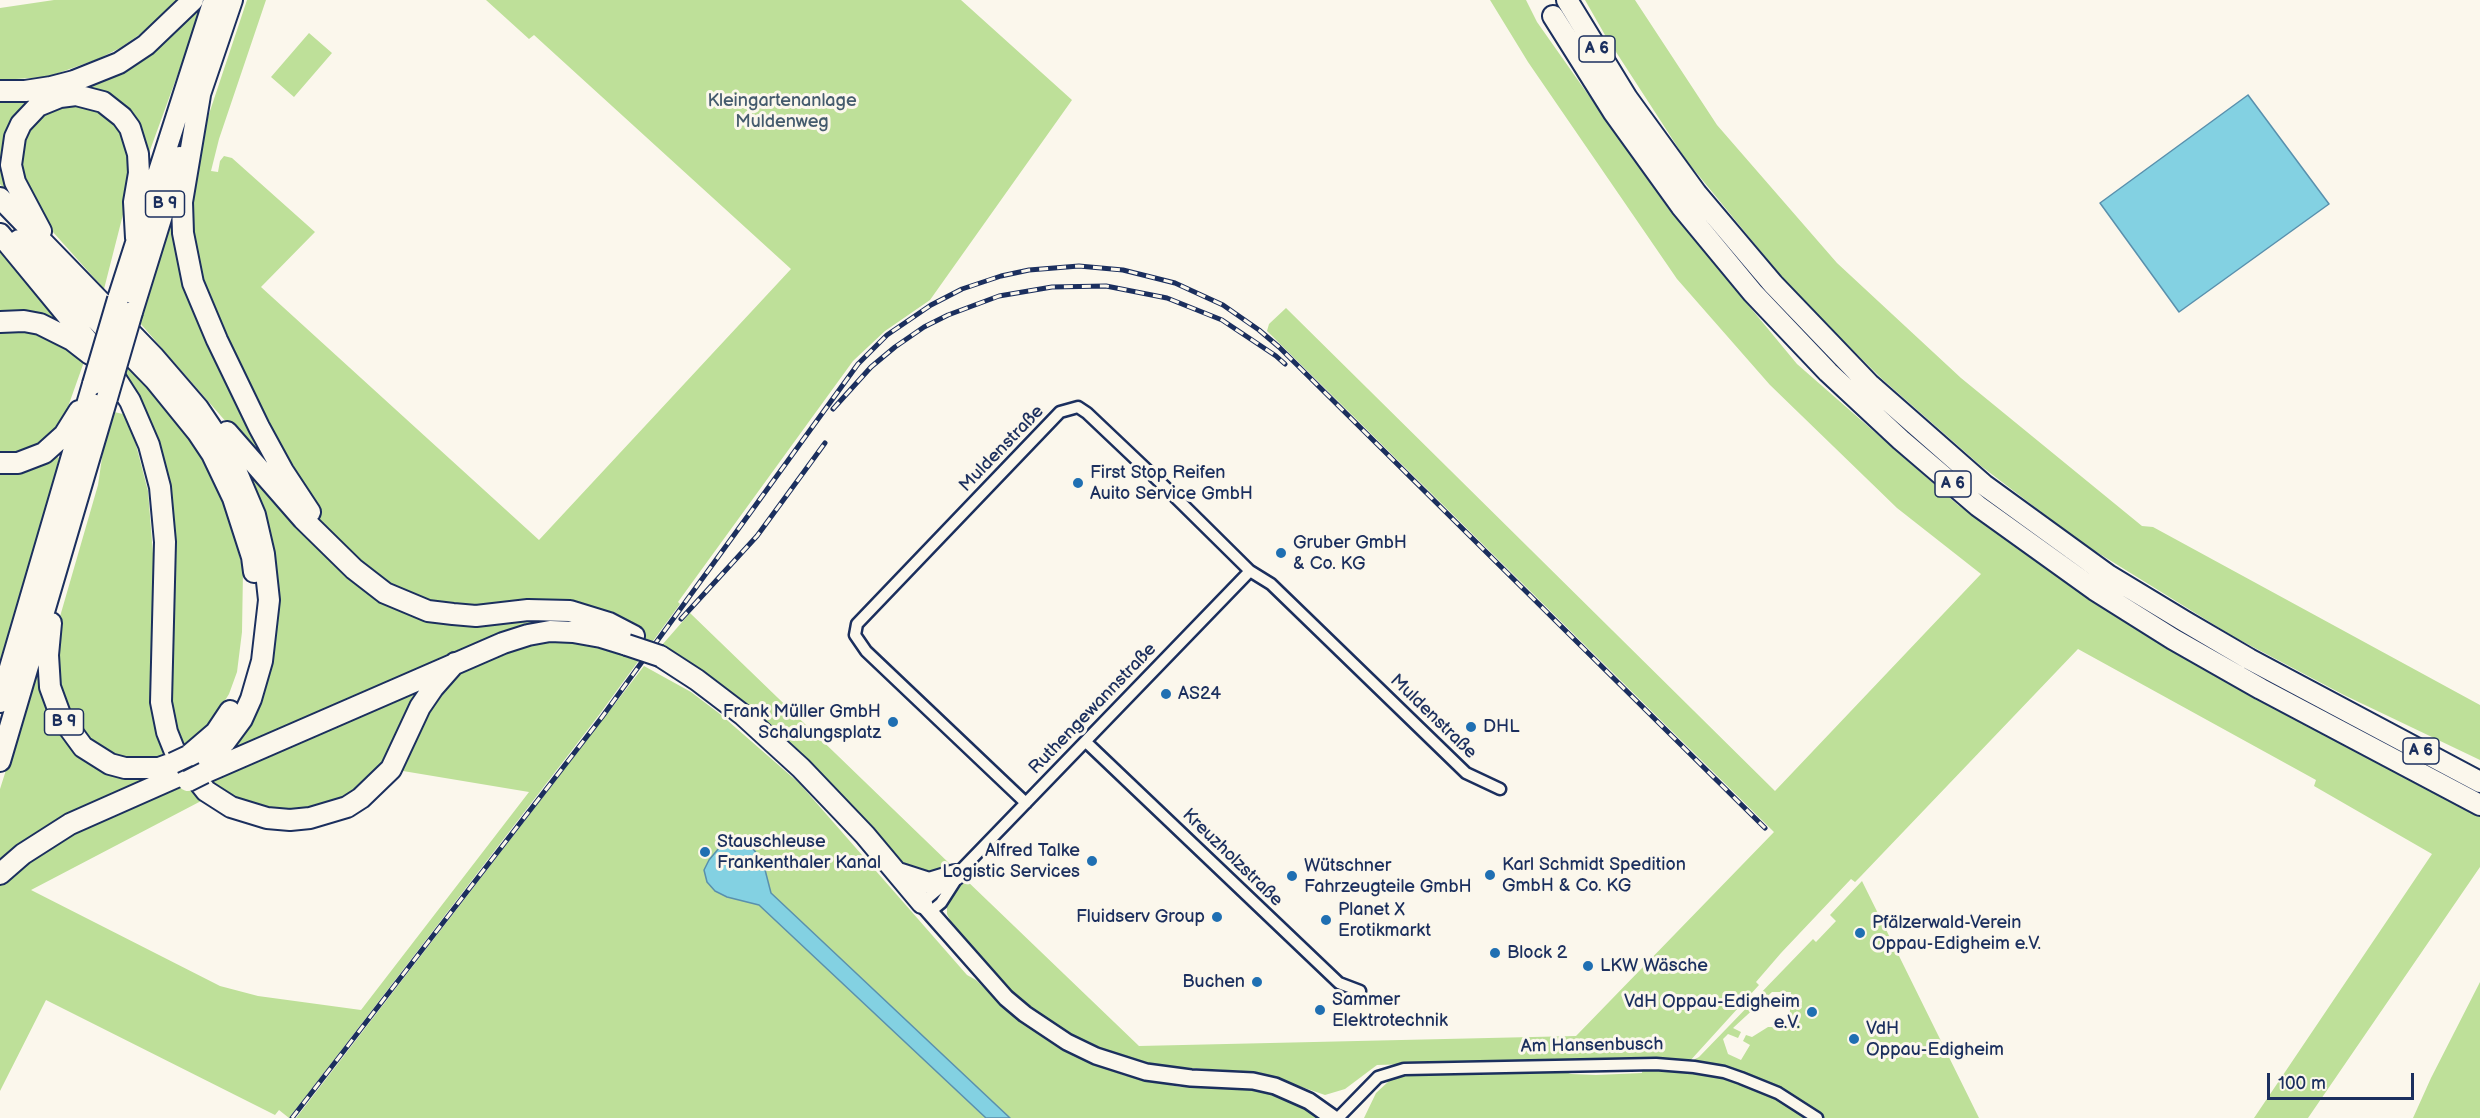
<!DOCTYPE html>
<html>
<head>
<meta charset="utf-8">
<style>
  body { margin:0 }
  #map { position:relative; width:2480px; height:1118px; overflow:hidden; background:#fbf7ec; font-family:"Balsamiq Sans",sans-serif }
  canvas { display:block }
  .scale { position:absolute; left:2267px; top:1073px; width:147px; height:27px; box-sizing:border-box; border:3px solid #1b2f5e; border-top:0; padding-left:8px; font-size:18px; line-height:21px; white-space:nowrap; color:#1b2f5e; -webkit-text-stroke:4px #fbf7ec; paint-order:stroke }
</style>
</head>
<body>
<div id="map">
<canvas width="2480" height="1118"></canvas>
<div class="scale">100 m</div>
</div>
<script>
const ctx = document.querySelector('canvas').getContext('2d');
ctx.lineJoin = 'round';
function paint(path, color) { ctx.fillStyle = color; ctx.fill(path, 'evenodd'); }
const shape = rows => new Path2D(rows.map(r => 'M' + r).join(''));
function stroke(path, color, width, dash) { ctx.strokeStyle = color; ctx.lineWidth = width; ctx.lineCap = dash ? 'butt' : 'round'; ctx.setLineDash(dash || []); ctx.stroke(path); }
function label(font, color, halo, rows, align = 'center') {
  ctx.font = font + ' "Balsamiq Sans",sans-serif'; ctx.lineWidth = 6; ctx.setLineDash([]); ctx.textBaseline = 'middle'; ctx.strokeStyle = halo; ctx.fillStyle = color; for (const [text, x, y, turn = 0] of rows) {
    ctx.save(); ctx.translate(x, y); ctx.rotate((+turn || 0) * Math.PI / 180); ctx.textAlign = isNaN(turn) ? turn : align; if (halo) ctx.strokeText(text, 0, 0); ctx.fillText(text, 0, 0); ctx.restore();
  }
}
paint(shape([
  [54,0,177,0,149,28,120,48,98,59,47,77,0,80,0,8],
  [200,0,204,2,149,153,144,150,139,131,67,91],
  [247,0,266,0,219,139,211,171,218,172,220,161,224,156,232,158,315,232,261,287,539,540,791,269,534,35,529,39,486,0,961,0,1072,100,930,300,885,331,853,361,678,602,680,604,599,715,289,1118,279,1110,275,1115,46,1000,0,1091,0,884,26,858,240,736,265,690,274,632,248,475,261,462,140,323,170,218,191,225,190,206,196,153],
  [391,769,529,792,361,1010,258,996,220,986,31,890,203,800,323,816],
  [1490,0,1526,0,1537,22,1668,208,1797,364,1958,505,2106,609,2334,740,2466,810,2480,785,2480,867,2308,1118,2254,1118,2432,854,2314,786,2316,780,2078,649,1861,876,1855,882,1851,879,1781,953,1756,982,1759,985,1689,1062,1699,1057,1813,939,1816,942,1836,921,1830,915,1862,881,1979,1118,1364,1118,1376,1093,1389,1081,1402,1075,1560,1070,1571,1074,1596,1075,1642,1073,1643,1061,1587,1059,1377,1065,1345,1089,1325,1095,1258,1072,1160,1066,1114,1054,1059,1028,1037,1013,999,980,953,926,947,914,947,903,955,888,964,878,1139,1046,1576,1036,1774,832,1267,331,1269,324,1286,308,1775,791,1981,574,1897,508,1770,385,1677,279,1528,62],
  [1772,992,1791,992,1789,1027,1768,1027,1752,1037,1746,1035,1743,1041,1750,1045,1741,1060,1728,1054,1723,1039,1728,1034,1738,1038,1741,1032,1733,1028],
  [1585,0,1635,0,1717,125,1837,263,1961,378,2142,526,2153,527,2480,705,2480,760,2344,695,2234,637,2082,543,1981,466,1882,379,1794,292,1686,160,1605,35],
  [309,33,332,53,294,97,271,77],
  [37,97,20,114,13,191,9,194,0,184,0,98],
  [68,105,85,106,104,114,118,125,127,143,132,165,130,187,104,289,44,222,22,177,17,154,20,139,42,115,53,109],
  [0,248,72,327,85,359,64,418,43,447,59,458,47,512,0,669],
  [129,363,196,446,214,475,228,508,243,571,242,632,237,672,229,694,211,723,194,740,181,748,168,705,173,533,124,377],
  [114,412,123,414,135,441,148,491,169,755,154,759,121,759,91,743,69,713,61,695,57,675,59,620,98,485,103,451],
  [690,613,952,866,942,875,909,872,682,659,662,645],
  [644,666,691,692,720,714,799,783,967,975,976,980,1005,1008,1041,1036,1059,1048,1123,1075,1180,1087,1243,1088,1263,1091,1299,1104,1321,1118,1010,1118,771,893,763,862,743,842,731,842,719,848,727,897,759,905,986,1118,296,1118],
  [38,669,41,669,74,749,92,765,135,778,159,774,0,863,0,789],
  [2480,982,2480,1118,2413,1118,2431,1078]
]), '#bee099');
const water = shape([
  [2248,95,2329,204,2179,312,2100,203,2248,95],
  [731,842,743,842,754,850,763,862,771,893,1010,1118,986,1118,759,905,727,897,715,891,707,882,704,870,709,860,719,848,731,842]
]);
paint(water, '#83d1e2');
stroke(water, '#5990ad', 1.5);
const street = shape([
  [1086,742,1339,983,1360,991],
  [1026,803,866,651,855,635,857,624,1060,412,1078,407,1087,413,1164,486,1250,571,1271,584,1466,773,1500,789],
  [922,903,961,870,1250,571],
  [930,912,941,903,959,875],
  [1338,1118,1378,1077,1404,1069,1656,1064,1694,1067,1724,1072,1741,1078,1778,1093,1817,1118]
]);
const secondary = shape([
  [922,903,1006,998,1025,1014,1067,1042,1096,1056,1146,1072,1191,1078,1253,1081,1275,1086,1309,1101,1333,1118]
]);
const highway = shape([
  [1567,0,1627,98,1696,193,1773,284,1869,384,1984,485,2108,575,2184,621,2249,659,2480,782],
  [1553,16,1614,113,1681,206,1753,293,1828,372,1901,440,1978,506,2095,590,2173,639,2261,689,2480,805],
  [0,91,25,91,51,87,74,81,119,63,146,45,193,0],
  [200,95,182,202,183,233,193,283,217,340,259,427,283,471,310,512],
  [196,106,232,0],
  [0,198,154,357,198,408,229,454,255,515,264,554,269,600,262,661,251,699,242,719,225,742,196,766],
  [41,231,15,182,11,165,15,137,21,124,38,106,60,97,76,95,103,102,122,117,130,128,138,154,139,173,134,202,136,238],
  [0,234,103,359,130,401,149,445,160,487,165,542,161,702,167,732,175,752,206,791,231,807,267,818,290,820,310,818,347,807,361,798,391,769,420,707,433,688,455,663],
  [19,240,155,380,198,433,212,454,233,498,252,557,254,572],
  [118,299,214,0],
  [132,312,180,157],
  [0,322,24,321,40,324,72,340,90,354],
  [227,432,303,519,354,569,385,593,428,611,453,614,476,616,528,610,570,611,609,623,634,636],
  [0,463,18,463,44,453,64,435,79,411],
  [51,623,48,655,50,687,61,717,83,747,110,764,125,768,159,768,173,763],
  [660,656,697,680,743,715,801,768,865,835,922,903],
  [0,702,93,384],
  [188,756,216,732,230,711],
  [0,761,107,398],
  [204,773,503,643,528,635,550,631,573,632,601,637,627,645],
  [898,873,929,883,955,875],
  [0,874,23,854,70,824,183,774]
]);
stroke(street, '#1b2f5e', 15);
stroke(secondary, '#1b2f5e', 20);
stroke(highway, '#1b2f5e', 24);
stroke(street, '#fbf7ec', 10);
stroke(secondary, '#fbf7ec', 15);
stroke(highway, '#fbf7ec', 20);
const rail = shape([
  [833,409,871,367,895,347,924,327,948,315,999,296,1052,287,1106,286,1167,298,1222,320,1276,356,1285,364],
  [681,619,757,536,825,443],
  [292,1118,602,717,858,364,887,335,931,305,962,289,1001,276,1029,270,1079,266,1123,270,1175,283,1223,305,1259,330,1279,347,1765,828]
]);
stroke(rail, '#1b2f5e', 5);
stroke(rail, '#fbf7ec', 3, [9]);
const highwayBridge = shape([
  [93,384,118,299],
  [107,398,132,312],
  [627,645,660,656],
  [173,763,188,756],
  [188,781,204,773]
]);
stroke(highwayBridge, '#1b2f5e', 24, []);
stroke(highwayBridge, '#fbf7ec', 20);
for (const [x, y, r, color] of [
  [1078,483,6,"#1f6fb2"],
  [1281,553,6,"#1f6fb2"],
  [1166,694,6,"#1f6fb2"],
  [893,722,6,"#1f6fb2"],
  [1471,727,6,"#1f6fb2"],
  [705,852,6,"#1f6fb2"],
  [1092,861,6,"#1f6fb2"],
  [1490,875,6,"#1f6fb2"],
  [1292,876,6,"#1f6fb2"],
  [1217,917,6,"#1f6fb2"],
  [1326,920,6,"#1f6fb2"],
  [1860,933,6,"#1f6fb2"],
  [1495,953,6,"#1f6fb2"],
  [1588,966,6,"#1f6fb2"],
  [1257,982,6,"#1f6fb2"],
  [1320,1010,6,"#1f6fb2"],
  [1812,1012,6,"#1f6fb2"],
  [1854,1039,6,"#1f6fb2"]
]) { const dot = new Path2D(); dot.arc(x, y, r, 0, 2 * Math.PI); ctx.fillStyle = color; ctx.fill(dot); stroke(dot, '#fbf7ec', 2); }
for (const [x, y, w] of [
  [1597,49,36],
  [165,204,39],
  [1953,484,36],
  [64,722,39],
  [2421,751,36]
]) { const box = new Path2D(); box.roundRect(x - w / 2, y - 13, w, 26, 4.5); ctx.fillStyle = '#fbf7ec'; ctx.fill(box); stroke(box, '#1b2f5e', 1.5); }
label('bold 16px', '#1b2f5e', null, [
  ["A 6",1597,49],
  ["B 9",165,204],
  ["A 6",1953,484],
  ["B 9",64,722],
  ["A 6",2421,751]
]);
label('18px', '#445b6d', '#fbf7ec', [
  ["Kleingartenanlage",782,101],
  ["Muldenweg",782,122]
]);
label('18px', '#1b2f5e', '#fbf7ec', [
  ["Muldenstraße",1002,449,-46],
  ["Ruthengewannstraße",1093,709,-46],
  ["Muldenstraße",1433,717,44],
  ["Kreuzholzstraße",1232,858,44],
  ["Am Hansenbusch",1592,1046,-1]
]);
label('18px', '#1b2f5e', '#fbf7ec', [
  ["First Stop Reifen",1090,473],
  ["Auito Service GmbH",1090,494],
  ["Gruber GmbH",1293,543],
  ["& Co. KG",1293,564],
  ["AS24",1178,694],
  ["Frank Müller GmbH",881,712,"right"],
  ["Schalungsplatz",881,733,"right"],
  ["DHL",1483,727],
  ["Stauschleuse",717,842],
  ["Frankenthaler Kanal",717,863],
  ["Alfred Talke",1080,851,"right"],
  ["Logistic Services",1080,872,"right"],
  ["Karl Schmidt Spedition",1502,865],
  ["GmbH & Co. KG",1502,886],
  ["Wütschner",1304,866],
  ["Fahrzeugteile GmbH",1304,887],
  ["Planet X",1338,910],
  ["Erotikmarkt",1338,931],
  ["Fluidserv Group",1205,917,"right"],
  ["Pfälzerwald-Verein",1872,923],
  ["Oppau-Edigheim e.V.",1872,944],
  ["Block 2",1507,953],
  ["LKW Wäsche",1600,966],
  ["Buchen",1245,982,"right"],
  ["Sammer",1332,1000],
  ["Elektrotechnik",1332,1021],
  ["VdH Oppau-Edigheim",1800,1002,"right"],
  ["e.V.",1800,1023,"right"],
  ["VdH",1866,1029],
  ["Oppau-Edigheim",1866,1050]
], 'left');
</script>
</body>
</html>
